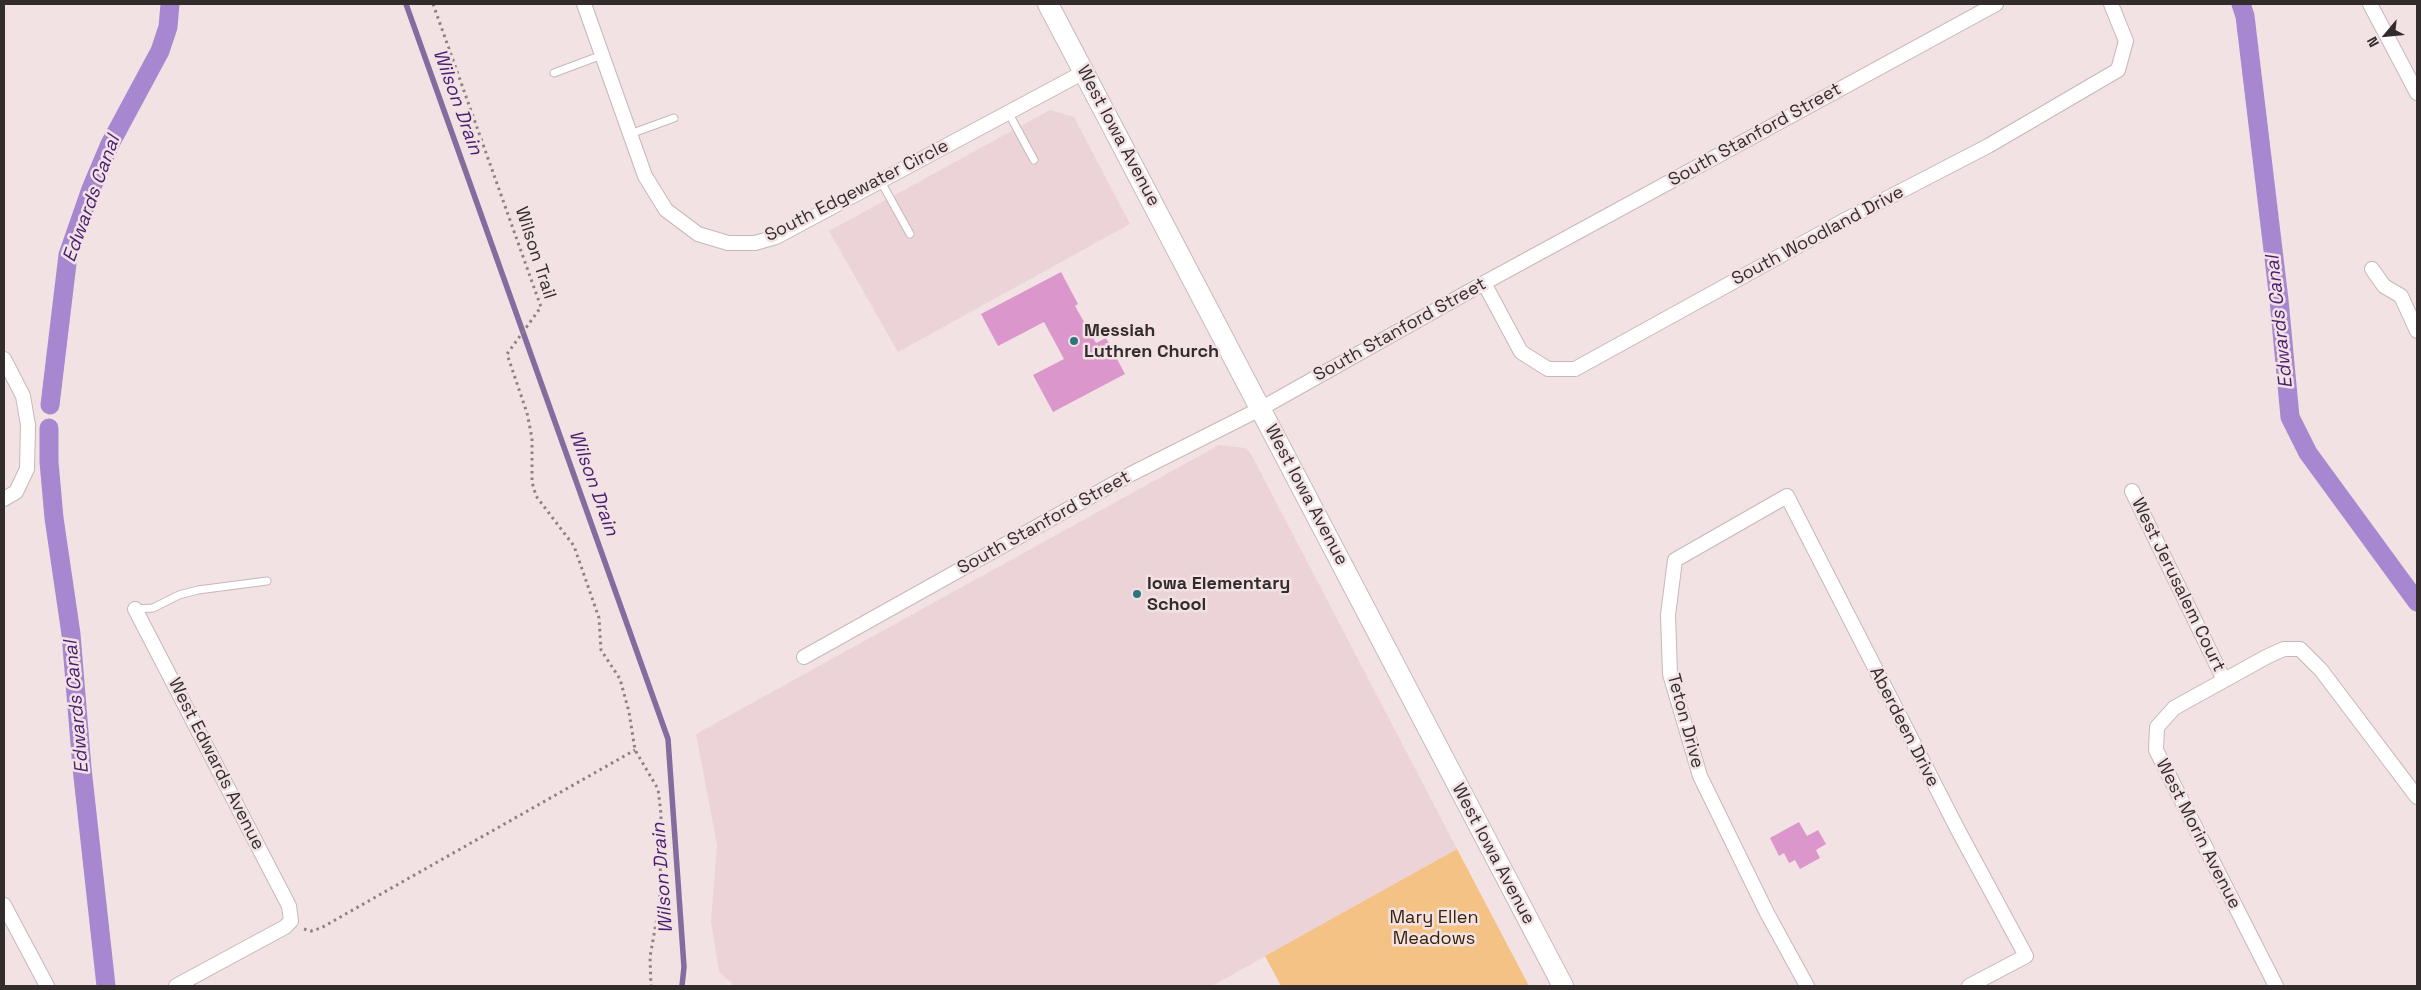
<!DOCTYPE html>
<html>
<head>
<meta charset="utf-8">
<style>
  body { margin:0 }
  #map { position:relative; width:2421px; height:990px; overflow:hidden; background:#f2e2e4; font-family:"Space Grotesk",sans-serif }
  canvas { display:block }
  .frame { position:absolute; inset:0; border:5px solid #332c2d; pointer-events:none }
  .north { position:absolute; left:2361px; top:10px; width:50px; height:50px; -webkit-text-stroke:4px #f2e2e4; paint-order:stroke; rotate:242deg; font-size:14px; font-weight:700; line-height:20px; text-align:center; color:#332c2d }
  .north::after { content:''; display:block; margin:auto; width:18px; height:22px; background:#332c2d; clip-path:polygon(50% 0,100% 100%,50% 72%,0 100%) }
</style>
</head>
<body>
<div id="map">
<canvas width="2421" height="990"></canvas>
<div class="frame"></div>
<div class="north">N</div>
</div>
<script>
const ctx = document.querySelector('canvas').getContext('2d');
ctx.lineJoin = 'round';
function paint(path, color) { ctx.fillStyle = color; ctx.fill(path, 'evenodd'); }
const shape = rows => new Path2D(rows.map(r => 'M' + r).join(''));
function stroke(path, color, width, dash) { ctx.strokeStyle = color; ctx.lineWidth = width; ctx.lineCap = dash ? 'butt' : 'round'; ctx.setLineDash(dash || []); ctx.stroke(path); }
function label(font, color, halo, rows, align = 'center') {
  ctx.font = font + ' "Space Grotesk",sans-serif'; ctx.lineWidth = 5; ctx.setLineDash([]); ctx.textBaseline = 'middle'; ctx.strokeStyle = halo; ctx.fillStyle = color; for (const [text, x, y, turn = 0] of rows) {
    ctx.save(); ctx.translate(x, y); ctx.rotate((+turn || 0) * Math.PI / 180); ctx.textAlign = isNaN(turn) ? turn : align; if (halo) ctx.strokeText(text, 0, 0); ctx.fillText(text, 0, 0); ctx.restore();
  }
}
paint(shape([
  [1050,110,1074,117,1130,224,898,352,829,231],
  [1219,445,1245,448,1251,454,1457,849,1212,986,735,986,719,972,711,921,717,845,696,734]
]), '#ecd3d7');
paint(shape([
  [1457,849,1529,986,1281,986,1265,956]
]), '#f4c285');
stroke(shape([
  [406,4,668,739,684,967,682,986]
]), '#846c9f', 5.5);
stroke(shape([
  [2241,4,2245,16,2279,300,2290,417,2308,453,2417,602],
  [50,405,68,255,91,189,110,144,160,51,168,27,170,4],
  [49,428,49,462,54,518,71,634,82,768,106,986]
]), '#a788d0', 19);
paint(shape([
  [1061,272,1078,304,1075,306,1096,343,1106,338,1125,374,1053,412,1033,375,1064,359,1044,322,998,346,981,314],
  [1799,822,1807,836,1818,830,1826,844,1816,850,1820,858,1800,869,1795,860,1789,863,1784,853,1779,856,1770,838]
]), '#db97cc');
const lane = shape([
  [554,73,602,55],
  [1008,112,1034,160],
  [630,134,674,118],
  [880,180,910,234],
  [135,609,153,608,179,595,198,590,267,581]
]);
const street = shape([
  [584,4,645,176,666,210,698,234,728,243,755,243,776,237,1084,72],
  [2370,4,2417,93],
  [2372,269,2384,286,2401,296,2417,331],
  [1484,283,1521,352,1548,369,1575,369,1847,219,1988,146,2118,70,2126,41,2111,4],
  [4,359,23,396,28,425,27,469,16,492,4,499],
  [2132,491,2224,680],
  [135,609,289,906,291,921,285,927,176,986],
  [804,657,1131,474,1260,409,1484,283,1996,4],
  [4,905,47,986],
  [1807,986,1767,913,1700,776,1670,674,1668,615,1675,560,1787,496,1958,830,2026,956,1969,986],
  [2276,986,2156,750,2157,727,2174,708,2268,656,2284,649,2300,649,2321,670,2417,797]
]);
const secondary = shape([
  [1048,4,1563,986]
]);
stroke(lane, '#c7b7ba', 9);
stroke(street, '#c7b7ba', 16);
stroke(secondary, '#c7b7ba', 22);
stroke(shape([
  [433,4,541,307,507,354,527,413,532,438,532,482,536,496,574,546,599,618,601,650,620,679,629,712,635,750,658,789,661,814,660,901,650,957,651,986],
  [304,929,311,931,321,928,635,750]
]), '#8c8183', 3, [2.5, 4]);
stroke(lane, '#fff', 7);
stroke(street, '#fff', 14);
stroke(secondary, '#fff', 20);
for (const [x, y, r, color] of [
  [1074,341,5,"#2d757e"],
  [1137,594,5,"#2d757e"]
]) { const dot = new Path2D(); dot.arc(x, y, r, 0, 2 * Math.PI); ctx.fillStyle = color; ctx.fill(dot); stroke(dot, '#f2e2e4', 2); }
label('18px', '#332c2d', '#f2e2e4', [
  ["South Stanford Street",1755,135,-29],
  ["West Iowa Avenue",1118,136,62],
  ["South Edgewater Circle",857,191,-27],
  ["South Woodland Drive",1818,236,-28],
  ["Wilson Trail",535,253,72],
  ["South Stanford Street",1400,330,-29],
  ["West Iowa Avenue",1306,495,62],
  ["South Stanford Street",1044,523,-29],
  ["West Jerusalem Court",2178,585,64],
  ["Teton Drive",1685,721,75],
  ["Aberdeen Drive",1904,727,63],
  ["West Edwards Avenue",216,764,63],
  ["West Morin Avenue",2198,834,63],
  ["West Iowa Avenue",1493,854,62]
]);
label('bold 18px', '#332c2d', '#f2e2e4', [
  ["Messiah",1084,331],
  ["Luthren Church",1084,352],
  ["Iowa Elementary",1147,584],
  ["School",1147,605]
], 'left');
label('18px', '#3a2405', '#f2e2e4', [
  ["Mary Ellen",1434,918],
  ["Meadows",1434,939]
]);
label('italic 19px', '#491e72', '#f2e2e4', [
  ["Wilson Drain",457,102,70],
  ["Edwards Canal",92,199,-70],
  ["Edwards Canal",2280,322,-96],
  ["Wilson Drain",593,483,70],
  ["Edwards Canal",77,707,-95],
  ["Wilson Drain",663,878,-94]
]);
</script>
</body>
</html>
